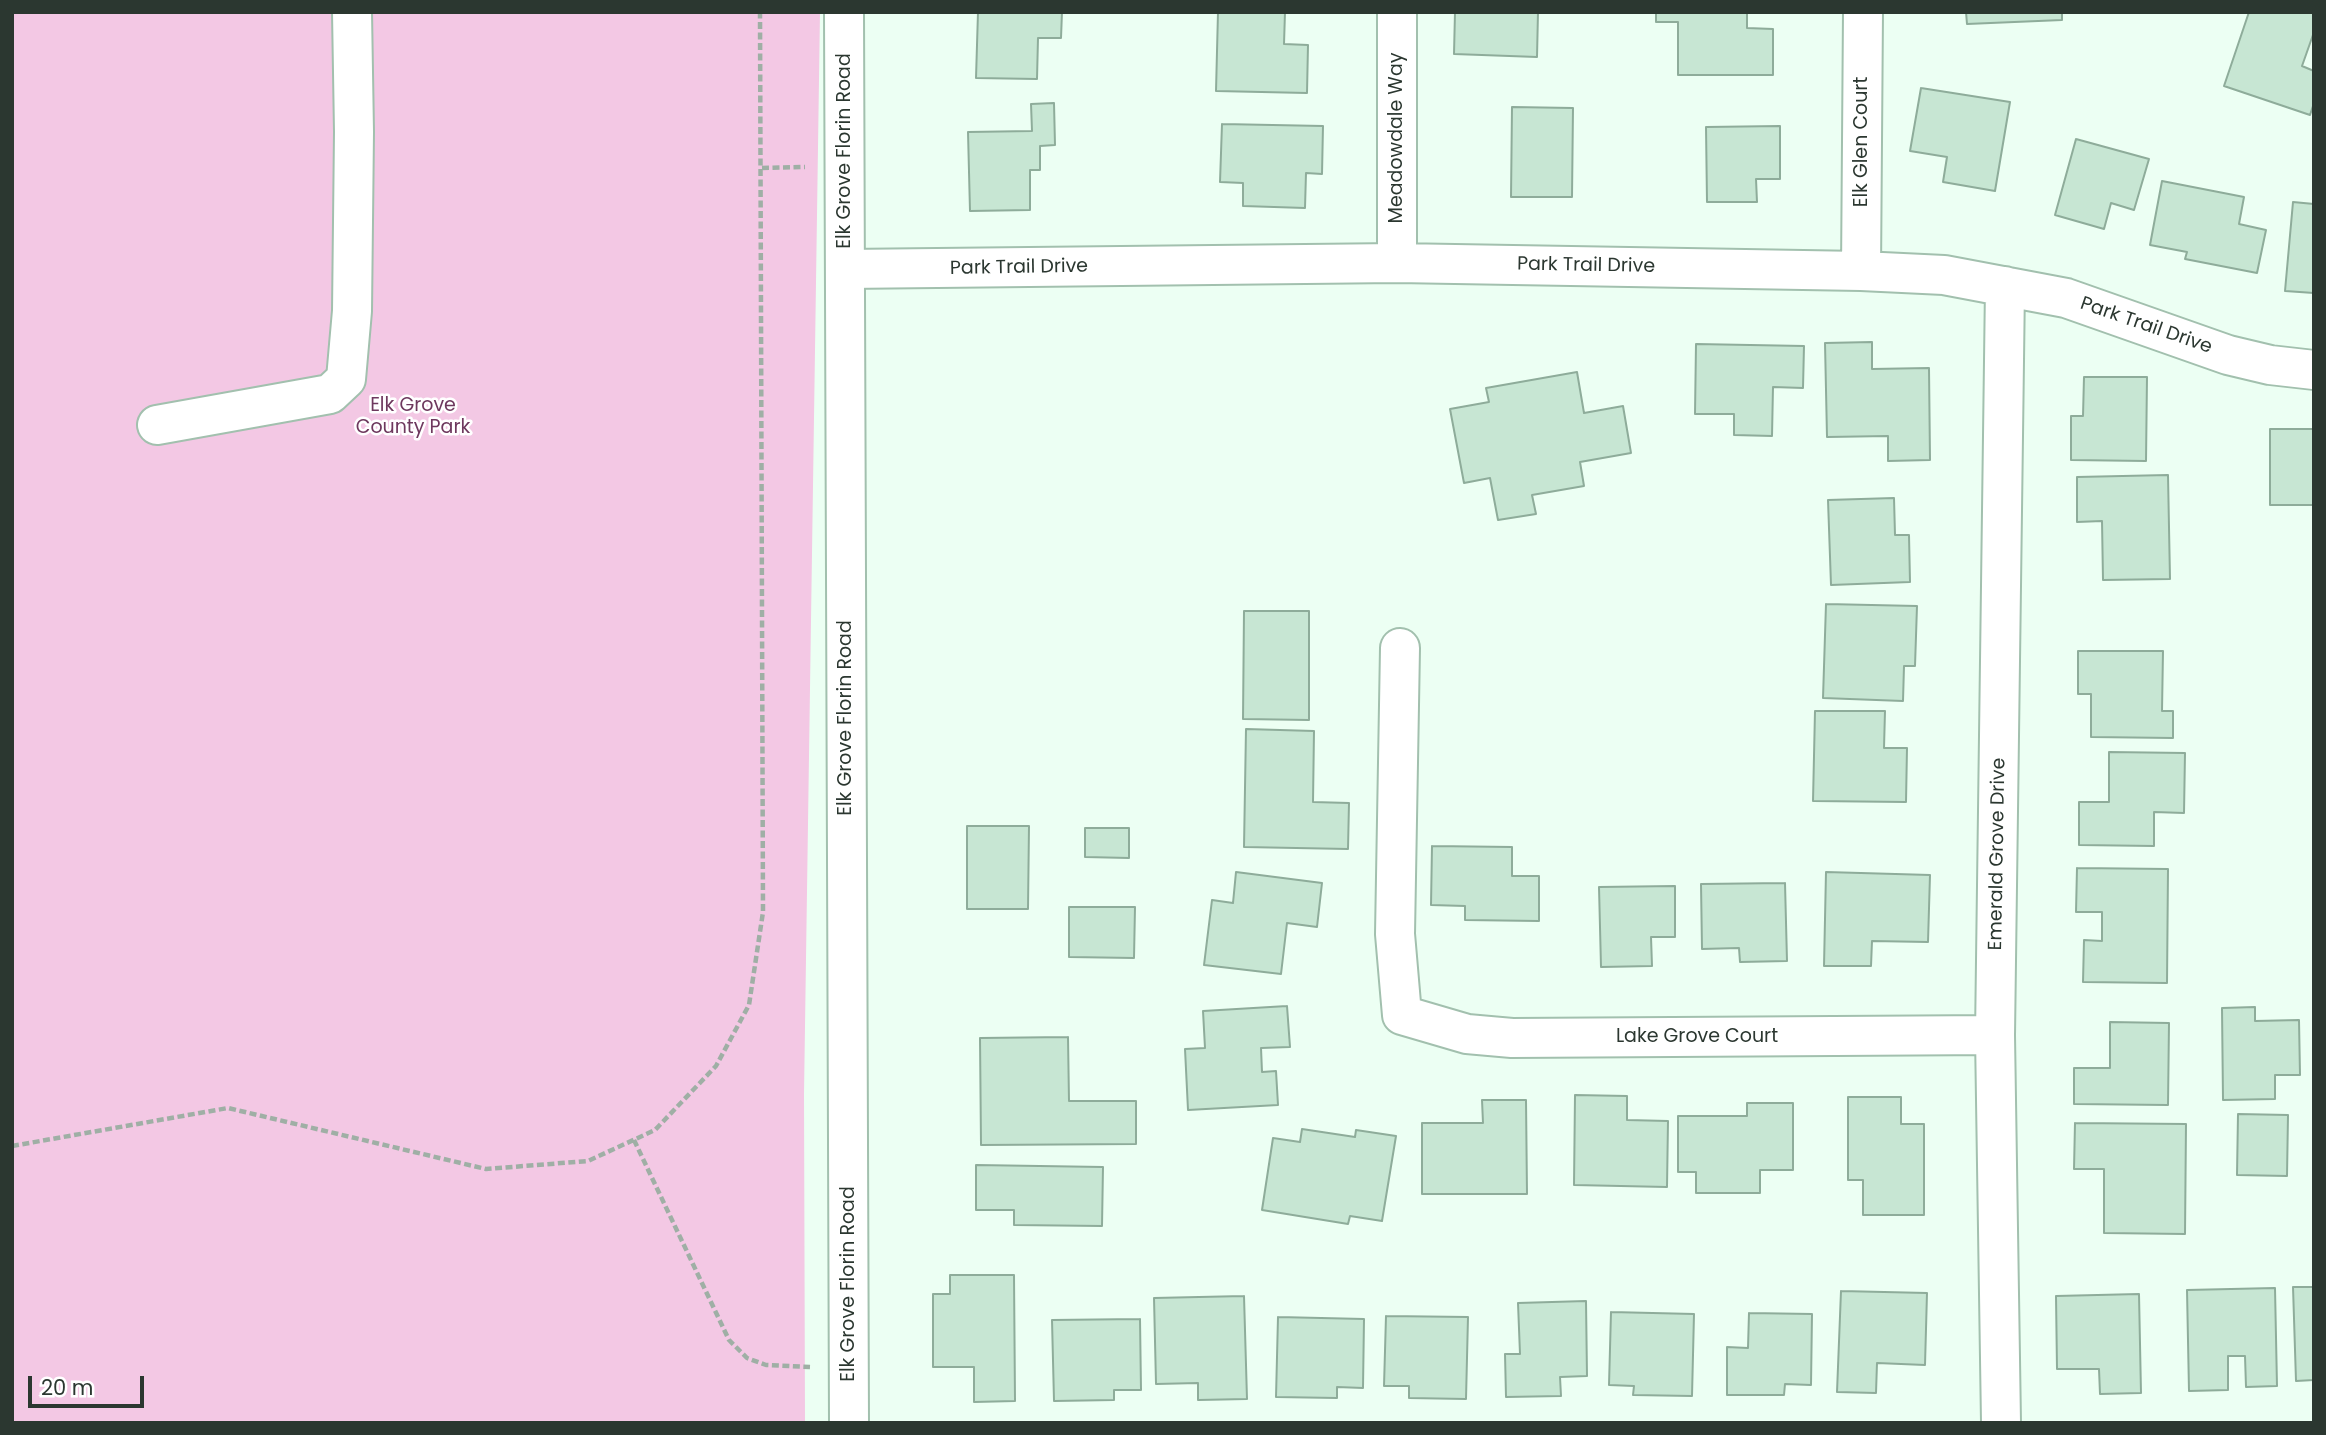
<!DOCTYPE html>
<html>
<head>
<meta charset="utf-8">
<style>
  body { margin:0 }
  #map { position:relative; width:2326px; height:1435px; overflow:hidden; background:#ecfff3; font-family:Poppins,sans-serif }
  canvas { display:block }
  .frame { position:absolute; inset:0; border:14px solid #2b3730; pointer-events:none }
  .scale { position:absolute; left:28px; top:1376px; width:116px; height:32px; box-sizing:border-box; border:4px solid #2b3730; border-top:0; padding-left:9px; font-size:21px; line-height:24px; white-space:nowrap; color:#2b3730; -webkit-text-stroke:5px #fff; paint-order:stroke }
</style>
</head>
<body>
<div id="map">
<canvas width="2326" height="1435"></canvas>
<div class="frame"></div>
<div class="scale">20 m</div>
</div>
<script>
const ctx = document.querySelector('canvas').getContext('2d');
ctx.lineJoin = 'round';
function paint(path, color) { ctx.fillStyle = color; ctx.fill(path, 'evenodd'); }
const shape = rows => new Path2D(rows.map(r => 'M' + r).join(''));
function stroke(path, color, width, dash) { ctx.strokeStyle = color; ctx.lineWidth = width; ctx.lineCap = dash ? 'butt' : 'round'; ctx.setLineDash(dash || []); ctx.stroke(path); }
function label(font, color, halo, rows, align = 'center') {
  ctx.font = font + ' Poppins,sans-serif'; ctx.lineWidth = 5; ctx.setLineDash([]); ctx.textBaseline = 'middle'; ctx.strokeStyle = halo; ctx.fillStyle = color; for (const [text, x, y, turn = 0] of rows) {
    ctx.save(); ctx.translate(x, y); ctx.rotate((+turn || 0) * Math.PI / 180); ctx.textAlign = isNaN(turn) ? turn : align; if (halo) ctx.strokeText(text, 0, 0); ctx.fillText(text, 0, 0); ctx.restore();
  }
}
paint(shape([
  [12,12,820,12,804,1094,805,1423,12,1423]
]), '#f3c8e4');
const building = shape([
  [978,12,1062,12,1061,38,1038,38,1037,79,976,78,978,12],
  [1218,12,1285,12,1284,44,1308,45,1307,93,1216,91,1218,12],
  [1455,12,1538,12,1537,57,1454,54,1455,12],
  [1656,12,1747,12,1747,28,1773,29,1773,75,1678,75,1678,22,1656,22,1656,12],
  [1966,12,2062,12,2062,20,1967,24,1966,12],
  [2249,12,2314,12,2314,32,2302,66,2314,71,2314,103,2310,115,2224,86,2249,12],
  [1921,88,2010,102,1995,191,1943,182,1947,157,1910,151,1921,88],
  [1054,103,1055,145,1040,146,1040,170,1030,170,1030,210,970,211,968,132,1032,131,1031,104,1054,103],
  [1512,107,1573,108,1572,197,1511,197,1512,107],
  [1222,124,1323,126,1322,174,1306,173,1305,208,1243,206,1243,183,1220,182,1222,124],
  [1780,126,1780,179,1756,179,1757,202,1707,202,1706,127,1780,126],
  [2076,139,2149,159,2134,210,2111,203,2104,229,2055,215,2076,139],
  [2162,181,2244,197,2239,224,2266,230,2257,273,2185,259,2187,252,2150,245,2162,181],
  [2293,202,2314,204,2314,293,2285,291,2293,202],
  [1872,342,1872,369,1929,368,1930,460,1888,461,1888,436,1827,437,1825,343,1872,342],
  [1696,344,1804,346,1803,388,1773,387,1772,436,1734,435,1734,414,1695,414,1696,344],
  [1577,372,1584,413,1623,406,1631,453,1580,462,1584,486,1532,495,1536,514,1498,520,1490,478,1464,483,1450,409,1489,402,1486,388,1577,372],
  [2084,377,2147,377,2146,461,2071,460,2071,416,2083,416,2084,377],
  [2270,429,2314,429,2314,505,2270,505,2270,429],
  [2168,475,2170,579,2103,580,2102,521,2077,522,2077,477,2168,475],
  [1894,498,1895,535,1909,535,1910,582,1831,585,1828,500,1894,498],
  [1826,604,1917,606,1915,666,1904,666,1903,701,1823,698,1826,604],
  [1244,611,1309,611,1309,720,1243,719,1244,611],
  [2078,651,2163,651,2162,711,2173,711,2173,738,2091,737,2091,694,2078,694,2078,651],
  [1815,711,1885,711,1884,748,1907,748,1906,802,1813,801,1815,711],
  [1246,729,1314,731,1313,802,1349,803,1348,849,1244,847,1246,729],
  [2109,752,2185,753,2184,813,2154,812,2154,846,2079,845,2079,802,2109,802,2109,752],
  [967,826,1029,826,1028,909,967,909,967,826],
  [1085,828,1129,828,1129,858,1085,857,1085,828],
  [1432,846,1512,847,1512,876,1539,876,1539,921,1465,920,1465,906,1431,905,1432,846],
  [2077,868,2168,869,2167,983,2083,982,2084,940,2102,941,2102,912,2076,912,2077,868],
  [1236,872,1322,883,1317,927,1287,923,1281,974,1204,965,1212,900,1233,903,1236,872],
  [1826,872,1930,875,1928,942,1872,941,1871,966,1824,966,1826,872],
  [1785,883,1787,961,1740,962,1739,948,1702,949,1701,884,1785,883],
  [1675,886,1675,937,1651,937,1652,966,1601,967,1599,887,1675,886],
  [1069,907,1135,907,1134,958,1069,957,1069,907],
  [1287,1006,1290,1047,1261,1048,1262,1072,1276,1071,1278,1105,1188,1110,1185,1049,1205,1048,1203,1011,1287,1006],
  [2255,1007,2255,1021,2299,1020,2300,1075,2275,1075,2275,1099,2223,1100,2222,1008,2255,1007],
  [2110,1022,2169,1023,2168,1105,2074,1104,2074,1068,2110,1068,2110,1022],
  [1068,1037,1069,1101,1136,1101,1136,1144,981,1145,980,1038,1068,1037],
  [1575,1095,1627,1096,1627,1120,1668,1121,1667,1187,1574,1185,1575,1095],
  [1848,1097,1901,1097,1901,1124,1924,1124,1924,1215,1863,1215,1863,1180,1848,1180,1848,1097],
  [1482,1100,1526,1100,1527,1194,1422,1194,1422,1123,1483,1123,1482,1100],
  [1747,1103,1793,1103,1793,1170,1760,1170,1760,1193,1696,1193,1696,1172,1678,1172,1678,1116,1747,1116,1747,1103],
  [2238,1114,2288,1115,2287,1176,2237,1175,2238,1114],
  [2075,1123,2186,1124,2185,1234,2104,1233,2104,1169,2074,1169,2075,1123],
  [1302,1129,1355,1137,1356,1130,1396,1136,1382,1221,1350,1216,1348,1224,1262,1210,1273,1138,1300,1142,1302,1129],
  [976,1165,1103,1167,1102,1226,1014,1225,1014,1210,976,1210,976,1165],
  [950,1275,1014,1275,1015,1401,974,1402,974,1367,933,1367,933,1294,950,1294,950,1275],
  [2293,1287,2314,1287,2314,1380,2296,1381,2293,1287],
  [2275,1288,2277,1386,2246,1387,2245,1356,2228,1356,2228,1390,2189,1391,2187,1290,2275,1288],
  [1841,1291,1927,1293,1925,1365,1877,1363,1876,1393,1837,1392,1841,1291],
  [2139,1294,2141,1393,2100,1394,2099,1369,2057,1369,2056,1296,2139,1294],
  [1244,1296,1247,1399,1198,1400,1198,1383,1156,1384,1154,1298,1244,1296],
  [1586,1301,1587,1376,1560,1377,1561,1396,1506,1397,1505,1354,1520,1354,1518,1303,1586,1301],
  [1611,1312,1694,1314,1692,1396,1633,1395,1634,1386,1609,1385,1611,1312],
  [1749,1313,1812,1314,1811,1385,1785,1384,1784,1395,1727,1395,1727,1347,1748,1348,1749,1313],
  [1386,1316,1468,1317,1466,1399,1409,1398,1409,1386,1384,1386,1386,1316],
  [1278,1317,1364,1319,1363,1388,1337,1387,1337,1398,1276,1397,1278,1317],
  [1140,1319,1141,1390,1114,1390,1114,1400,1054,1401,1052,1320,1140,1319]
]);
paint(building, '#c7e6d3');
stroke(building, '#8eac9a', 2);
const minor = shape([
  [1397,12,1397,263],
  [845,269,1397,263,1861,271,1944,275,2066,298,2228,355,2270,365,2314,370],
  [1861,271,1863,12],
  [157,425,330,394,346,379,352,311,354,132,352,12],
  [1400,648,1395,934,1402,1015,1467,1034,1512,1038,1995,1035],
  [2001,1423,1995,1035,2005,286]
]);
const major = shape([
  [844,12,849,1423]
]);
stroke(minor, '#a2c0ae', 42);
stroke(major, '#a2c0ae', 42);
stroke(shape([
  [762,168,805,167],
  [634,1140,729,1340,747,1358,766,1365,810,1367],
  [12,1146,228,1108,486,1169,588,1161,655,1130,716,1066,749,1005,763,912,760,12]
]), '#9fafa5', 4.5, [7, 3.5]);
stroke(minor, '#fff', 38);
stroke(major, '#fff', 38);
label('19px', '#2b3730', '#fff', [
  ["Meadowdale Way",1397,138,-90],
  ["Elk Glen Court",1862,142,-90],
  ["Elk Grove Florin Road",845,151,-90],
  ["Park Trail Drive",1586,266,1],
  ["Park Trail Drive",1019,268,-1],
  ["Park Trail Drive",2146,326,19],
  ["Elk Grove Florin Road",846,718,-90],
  ["Emerald Grove Drive",1998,854,-89],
  ["Lake Grove Court",1697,1037],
  ["Elk Grove Florin Road",849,1284,-90]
]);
label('19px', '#6e385e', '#fff', [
  ["Elk Grove",413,406],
  ["County Park",413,428]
]);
</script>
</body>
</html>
